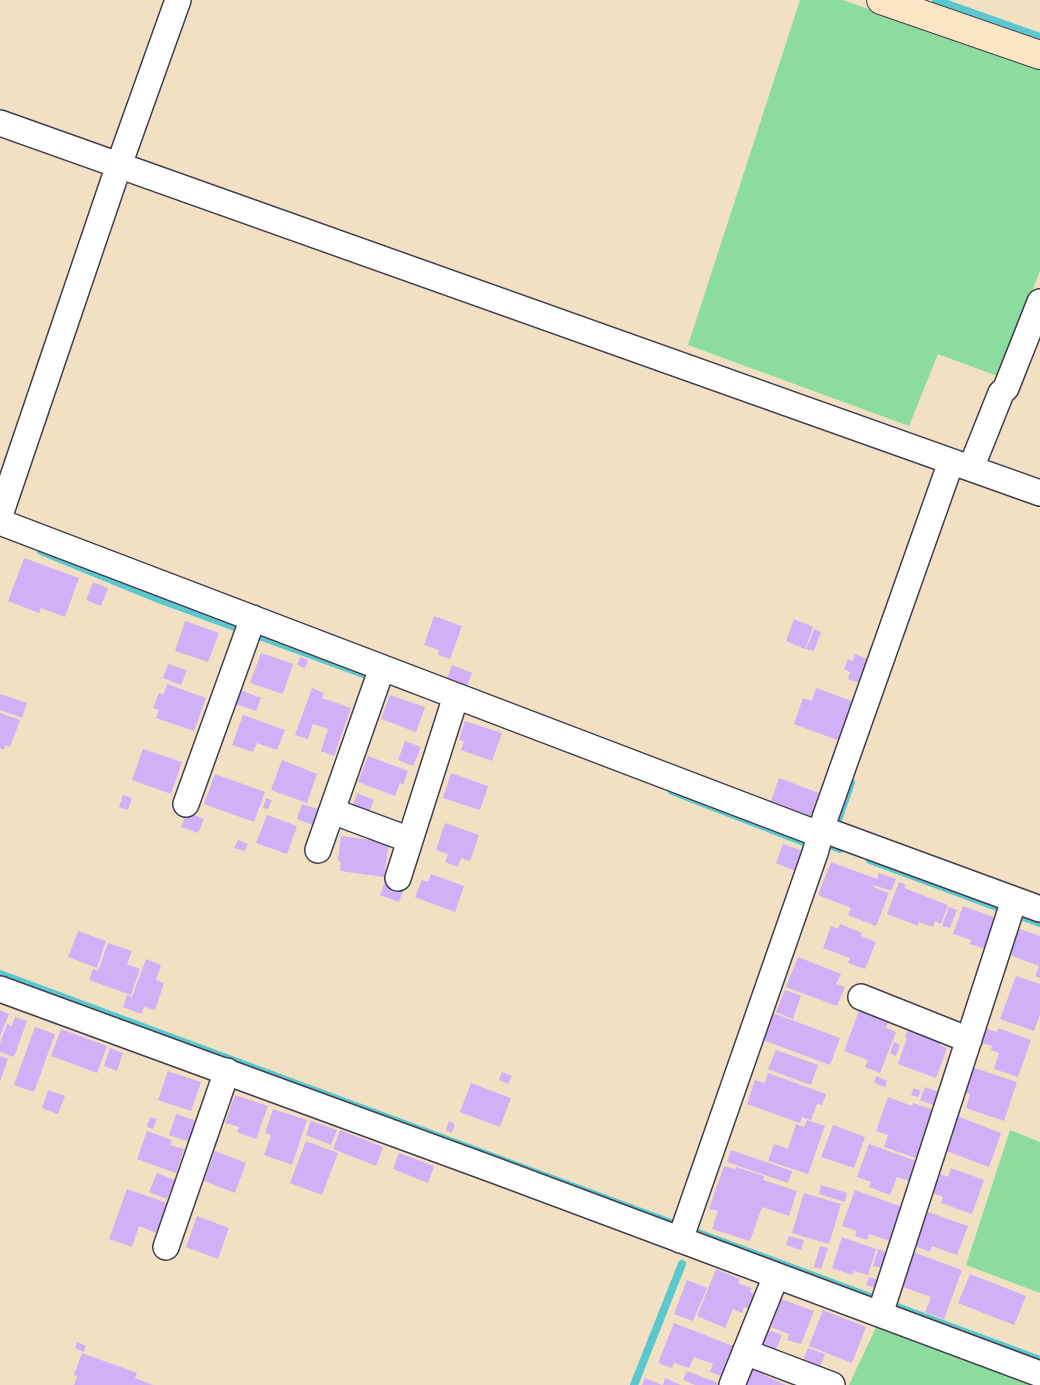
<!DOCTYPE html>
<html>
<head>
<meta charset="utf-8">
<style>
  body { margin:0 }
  canvas { display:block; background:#f2e0c3 }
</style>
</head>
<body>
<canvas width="1040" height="1385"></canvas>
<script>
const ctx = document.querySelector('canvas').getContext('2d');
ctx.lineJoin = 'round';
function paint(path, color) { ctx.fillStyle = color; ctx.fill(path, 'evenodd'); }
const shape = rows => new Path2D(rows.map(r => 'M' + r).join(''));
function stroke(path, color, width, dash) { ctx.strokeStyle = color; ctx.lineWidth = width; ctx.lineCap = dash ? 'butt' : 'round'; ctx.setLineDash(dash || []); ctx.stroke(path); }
paint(shape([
  [800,0,843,0,1040,70,1040,270,1000,377,938,354,909,426,688,345],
  [1010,1130,1040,1142,1040,1293,966,1265],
  [878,1323,1040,1385,849,1385]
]), '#8cdd9d');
stroke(shape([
  [936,0,1040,37],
  [41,551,161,600,369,676],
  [672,791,804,842,833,846,840,849],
  [834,831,851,783],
  [870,860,1040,923],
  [0,974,1040,1360],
  [634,1385,682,1264]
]), '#5bc8d0', 8);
paint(shape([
  [24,558,79,578,65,617,41,608,39,613,8,601],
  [93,582,108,588,101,606,86,600],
  [434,616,462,626,450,659,438,655,439,650,424,645],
  [794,619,813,627,805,649,786,641],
  [185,621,219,633,208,662,175,651],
  [814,629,821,632,814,651,806,649],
  [261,653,293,664,283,694,250,683],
  [855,654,871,660,863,684,848,679,850,672,844,669,848,659,853,661],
  [300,657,308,660,305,668,297,665],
  [168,664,187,670,181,685,163,678],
  [452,665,472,673,466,688,446,681],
  [167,684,206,698,194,731,156,718,159,710,153,708,159,693,164,694],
  [312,688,324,693,322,698,351,708,334,756,321,751,328,729,313,724,308,739,295,735],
  [816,688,854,702,840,741,794,724,803,698,812,701],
  [241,690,261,698,256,711,236,704],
  [0,694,27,703,22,718,0,710],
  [390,695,425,707,416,732,381,719],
  [0,713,20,720,10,747,5,745,4,750,0,748],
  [243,715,285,730,277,750,257,743,253,752,232,745],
  [465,721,502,733,492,761,461,750,464,741,459,740],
  [405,741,421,747,413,766,398,760],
  [143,749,182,762,171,794,132,780],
  [368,756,408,771,403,785,400,783,395,796,358,782],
  [282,760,317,774,307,803,271,790],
  [451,773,488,786,480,810,443,798],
  [215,774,265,792,254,822,204,804],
  [779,778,819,793,811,816,771,801],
  [357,793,374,800,368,815,352,809],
  [123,795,132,798,128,810,119,807],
  [266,798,272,800,268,809,263,808],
  [302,804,318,809,313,825,297,819],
  [187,812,204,819,198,833,181,827],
  [267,815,297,826,287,854,256,843],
  [445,823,479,835,470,861,461,858,458,867,445,862,448,854,436,850],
  [341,836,389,842,384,877,340,871,341,862,338,860],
  [238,840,248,844,245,851,234,848],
  [783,844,803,851,796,871,776,863],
  [831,862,877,879,879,873,896,879,891,891,874,885,873,887,889,893,876,926,848,915,851,908,818,895],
  [431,874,464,886,455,912,415,897,422,880,428,882],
  [386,878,405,885,399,902,380,895],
  [899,882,906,885,904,888,948,905,941,924,935,921,933,927,919,922,918,926,887,914],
  [963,906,999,919,988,950,970,944,971,940,953,934],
  [949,907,957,910,950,928,942,926],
  [840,924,862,933,861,936,876,942,865,969,848,963,850,958,823,948,831,926,838,929],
  [1017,928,1040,936,1040,978,1035,976,1039,966,1007,954],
  [78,931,106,941,97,968,68,957],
  [108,943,132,951,127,964,140,969,131,995,89,980,93,969,98,971],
  [798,957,841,974,836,984,845,987,837,1006,786,987],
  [146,959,161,965,156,980,164,983,155,1010,144,1007,141,1014,123,1007,127,995,132,997],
  [1016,976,1040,984,1040,1014,1034,1031,1000,1019],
  [785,990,801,996,793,1019,776,1012],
  [860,1008,889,1019,886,1028,896,1032,880,1073,865,1067,868,1060,844,1051],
  [0,1010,9,1014,0,1036],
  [773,1013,840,1038,830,1065,763,1040],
  [15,1017,27,1021,14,1057,0,1052,0,1043,7,1024,12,1026],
  [909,1026,926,1033,925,1036,941,1042,940,1045,947,1048,936,1078,898,1064,907,1038,905,1037],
  [35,1027,55,1034,34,1092,14,1085],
  [984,1028,997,1032,998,1028,1031,1040,1018,1077,994,1069,999,1053,991,1050,992,1046,979,1042],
  [61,1029,107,1046,97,1073,51,1056],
  [894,1042,900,1045,896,1056,890,1053],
  [110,1048,123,1053,117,1071,104,1066],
  [776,1050,818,1065,811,1085,768,1069],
  [0,1056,8,1059,0,1081],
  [969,1066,1017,1082,1004,1121,966,1108,970,1094,960,1091],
  [168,1071,201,1082,191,1111,158,1100],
  [502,1072,512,1076,508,1084,499,1080],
  [768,1073,826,1094,822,1105,817,1104,811,1120,802,1117,800,1123,747,1104,755,1080,765,1083],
  [876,1076,887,1081,885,1087,874,1083],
  [471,1083,511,1098,500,1127,460,1112],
  [925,1087,941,1093,936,1106,920,1100],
  [914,1088,921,1091,918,1097,911,1095],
  [48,1090,65,1096,58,1114,42,1108],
  [235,1095,268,1106,256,1139,237,1132,239,1127,225,1123],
  [888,1097,912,1106,913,1103,937,1111,933,1123,928,1121,922,1138,926,1140,919,1159,884,1147,888,1135,876,1131],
  [273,1109,307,1120,292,1165,264,1155,271,1135,265,1133],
  [176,1114,197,1121,190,1142,169,1135],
  [957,1116,1001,1133,989,1167,944,1150],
  [150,1117,157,1119,153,1129,147,1127],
  [807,1120,825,1126,808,1174,768,1161,774,1144,788,1149,796,1124,804,1127],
  [311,1121,337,1130,331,1145,306,1135],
  [449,1121,455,1124,452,1133,446,1130],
  [833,1125,865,1137,854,1168,821,1157],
  [340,1130,383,1147,376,1166,333,1149],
  [147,1131,172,1140,170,1145,184,1149,176,1173,137,1159],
  [306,1141,338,1153,322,1195,290,1183],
  [869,1144,919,1162,911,1182,897,1177,890,1195,869,1187,871,1182,857,1177],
  [731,1150,792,1171,788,1183,727,1162],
  [215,1151,246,1163,235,1193,204,1181],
  [399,1153,434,1166,428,1183,393,1169],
  [724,1166,735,1169,736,1167,764,1176,763,1180,797,1191,789,1216,762,1207,750,1241,712,1229,718,1211,709,1209],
  [951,1168,984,1180,972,1214,941,1203,943,1197,933,1193,940,1174,948,1177],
  [157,1173,175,1180,167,1199,149,1192],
  [821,1185,847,1193,845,1202,819,1194],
  [127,1189,167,1203,156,1233,139,1226,132,1247,109,1239],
  [855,1190,902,1207,890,1241,869,1234,867,1240,855,1236,857,1231,842,1226],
  [804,1193,841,1204,829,1244,792,1233],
  [925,1211,968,1226,957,1255,932,1246,930,1252,912,1245],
  [197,1216,229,1228,218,1259,186,1247],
  [789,1236,804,1240,801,1250,786,1245],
  [842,1237,876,1249,868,1275,854,1271,852,1275,832,1268],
  [820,1246,828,1248,821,1269,814,1267],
  [878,1249,887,1252,882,1268,873,1266],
  [913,1252,962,1270,944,1319,925,1312,931,1297,901,1286],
  [716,1269,740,1279,738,1283,752,1288,750,1292,759,1296,753,1311,744,1307,742,1313,733,1309,725,1328,697,1316],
  [970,1274,1026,1296,1014,1325,958,1303],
  [869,1277,878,1280,875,1288,866,1285],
  [687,1280,707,1288,693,1321,674,1314],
  [781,1299,814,1311,801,1344,787,1340,789,1334,771,1327],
  [823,1310,866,1327,852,1363,809,1346],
  [674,1323,738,1348,726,1378,710,1372,713,1364,694,1357,689,1368,674,1363,672,1368,658,1363],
  [766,1329,782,1335,774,1354,758,1348],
  [77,1342,86,1346,84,1352,75,1348],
  [808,1348,825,1354,818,1372,801,1365],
  [82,1353,137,1373,135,1378,153,1385,74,1385,77,1376,74,1375],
  [751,1363,766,1369,764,1375,786,1385,741,1385],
  [687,1371,723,1385,695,1385,683,1380],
  [645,1378,662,1385,642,1385],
  [665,1378,681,1385,663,1385]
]), '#d0b0f7');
const street = shape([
  [0,123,1040,493],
  [971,468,1001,393,1006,388,1040,302],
  [0,515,119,165,178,0],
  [0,522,808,830,821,832],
  [186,804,253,618],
  [332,811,410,840],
  [822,829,1040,909],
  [318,850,382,668],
  [398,878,456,696],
  [0,989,494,1170,1040,1374],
  [861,997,969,1040],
  [680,1240,815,853,825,818,951,462],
  [166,1247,227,1071],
  [880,1314,1014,900],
  [745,1352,832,1385],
  [732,1385,776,1276]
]);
const secondary = shape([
  [881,0,1040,55]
]);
stroke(street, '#413e4f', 28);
stroke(secondary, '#413e4f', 30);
stroke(street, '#fff', 25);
stroke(secondary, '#fce5c4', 28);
</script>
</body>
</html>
